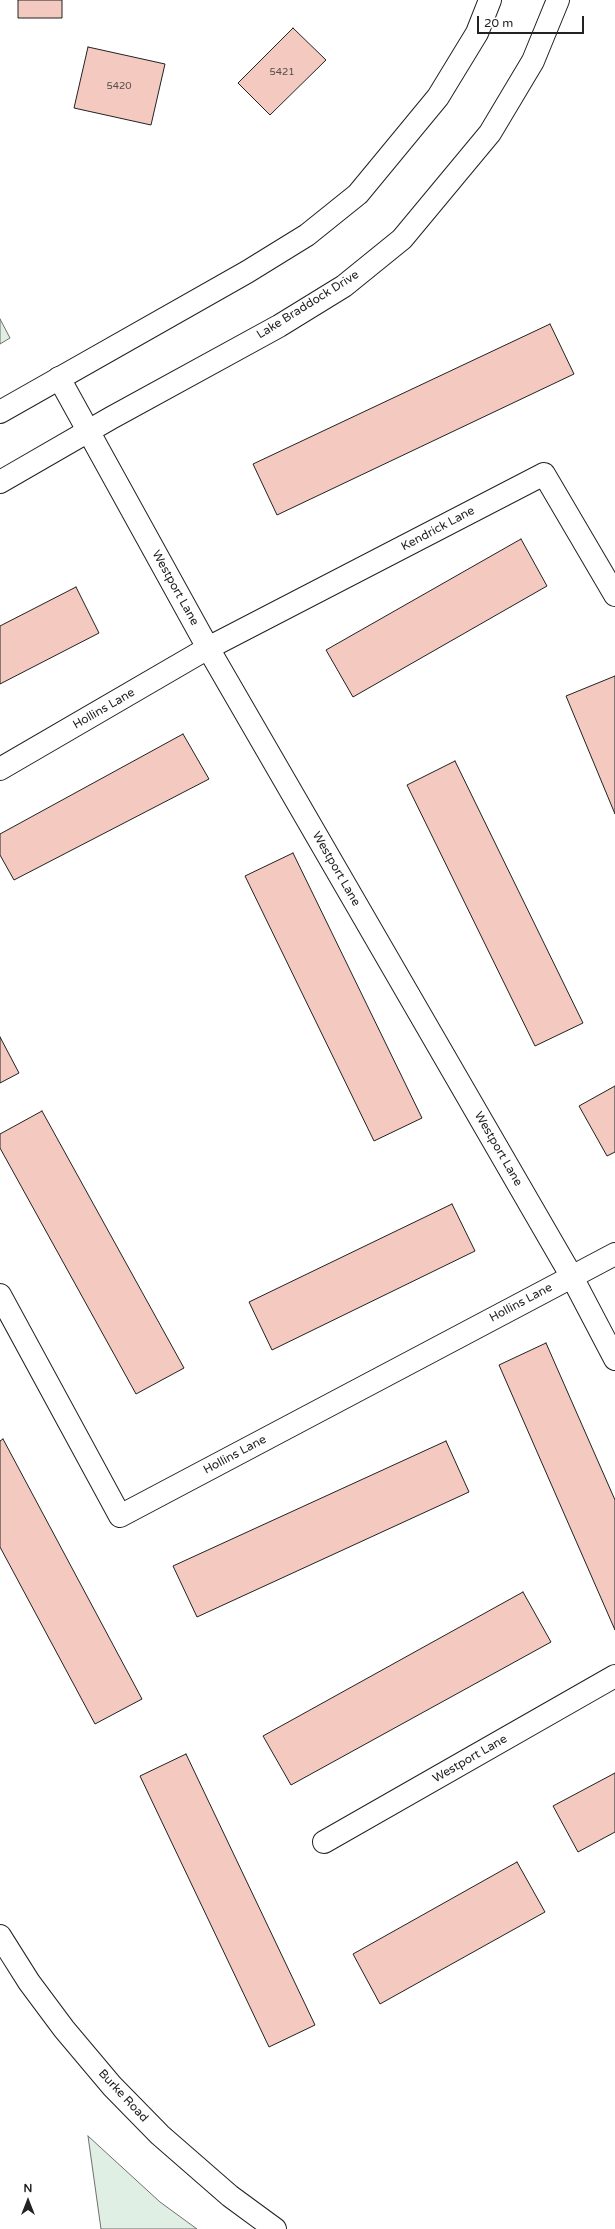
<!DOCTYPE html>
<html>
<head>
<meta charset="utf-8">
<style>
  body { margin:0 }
  #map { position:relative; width:615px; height:2229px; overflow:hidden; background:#fff; font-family:"Varela Round",sans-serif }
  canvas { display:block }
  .north { position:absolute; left:8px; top:2181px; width:40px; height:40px; -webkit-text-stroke:3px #fff; paint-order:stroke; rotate:0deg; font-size:11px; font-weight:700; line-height:16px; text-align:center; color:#222 }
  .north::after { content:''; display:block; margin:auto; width:14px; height:18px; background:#222; clip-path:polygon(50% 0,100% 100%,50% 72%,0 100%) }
  .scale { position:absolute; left:477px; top:16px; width:107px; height:18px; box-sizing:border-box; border:2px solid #222; border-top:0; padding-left:5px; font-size:12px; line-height:14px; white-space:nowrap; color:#222; -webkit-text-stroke:3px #fff; paint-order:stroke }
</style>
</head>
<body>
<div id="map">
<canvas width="615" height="2229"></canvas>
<div class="north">N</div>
<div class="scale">20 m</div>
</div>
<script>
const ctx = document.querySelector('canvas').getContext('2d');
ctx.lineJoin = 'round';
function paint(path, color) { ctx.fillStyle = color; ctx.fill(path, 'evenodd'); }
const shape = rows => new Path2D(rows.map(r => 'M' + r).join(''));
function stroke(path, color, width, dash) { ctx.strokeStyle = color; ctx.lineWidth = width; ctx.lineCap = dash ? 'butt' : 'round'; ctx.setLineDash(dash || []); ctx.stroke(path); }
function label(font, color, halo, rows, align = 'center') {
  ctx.font = font + ' "Varela Round",sans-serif'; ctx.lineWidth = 3; ctx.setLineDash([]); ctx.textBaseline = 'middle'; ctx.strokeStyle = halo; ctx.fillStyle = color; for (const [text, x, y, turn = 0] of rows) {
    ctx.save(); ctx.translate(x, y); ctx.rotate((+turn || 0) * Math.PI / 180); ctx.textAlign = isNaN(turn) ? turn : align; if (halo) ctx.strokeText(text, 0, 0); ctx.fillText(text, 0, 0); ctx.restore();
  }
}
const green = shape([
  [0,319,10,338,0,344,0,319],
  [88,2136,160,2202,197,2229,101,2229,88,2136]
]);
paint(green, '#e0efe3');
stroke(green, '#6f6f6f', 1);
const building = shape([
  [18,0,62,0,62,18,18,18,18,0],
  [293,28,326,60,270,115,238,83,293,28],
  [88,47,165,64,151,125,74,108,88,47],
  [550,324,574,374,277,515,253,464,550,324],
  [521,539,547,586,353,697,326,650,521,539],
  [76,587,99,633,0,684,0,626,76,587],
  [615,676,615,814,566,696,615,676],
  [183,734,209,779,14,880,0,855,0,834,183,734],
  [455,761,583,1023,535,1046,407,785,455,761],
  [293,853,422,1118,374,1141,245,876,293,853],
  [0,1037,19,1073,0,1083,0,1037],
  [615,1086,615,1152,607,1156,579,1106,615,1086],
  [42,1111,184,1368,136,1394,0,1148,0,1134,42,1111],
  [452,1204,475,1251,272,1350,249,1302,452,1204],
  [546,1343,615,1500,615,1630,499,1365,546,1343],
  [3,1439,142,1699,95,1724,0,1547,0,1441,3,1439],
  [446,1441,469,1492,197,1617,173,1566,446,1441],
  [523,1592,551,1642,291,1785,263,1736,523,1592],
  [186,1754,315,2025,269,2047,140,1776,186,1754],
  [615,1773,615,1832,578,1852,553,1806,615,1773],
  [517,1862,545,1912,380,2004,353,1954,517,1862]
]);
paint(building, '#f3c9c0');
stroke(building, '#222', 1);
const street = shape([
  [59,378,208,648,572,1277,615,1359],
  [0,769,208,648,544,474,615,595],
  [0,1295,120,1516,615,1254],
  [324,1842,615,1676]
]);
const secondary = shape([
  [0,412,247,272,307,235,358,194,438,97,477,33,490,0],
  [0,482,111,418,279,326,344,286,402,239,490,133,533,61,558,0],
  [0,1936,29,1982,64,2029,112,2086,160,2135,230,2196,275,2229]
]);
stroke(street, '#222', 24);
stroke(secondary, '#222', 24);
stroke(street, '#fff', 22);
stroke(secondary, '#fff', 22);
label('10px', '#564c4a', null, [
  ["5421",282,72],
  ["5420",119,86]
]);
label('12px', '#222', '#fff', [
  ["Lake Braddock Drive",308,305,-32],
  ["Kendrick Lane",438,529,-28],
  ["Westport Lane",175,588,61],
  ["Hollins Lane",104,709,-30],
  ["Westport Lane",336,869,60],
  ["Westport Lane",498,1149,60],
  ["Hollins Lane",521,1303,-28],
  ["Hollins Lane",235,1455,-28],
  ["Westport Lane",470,1759,-30],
  ["Burke Road",123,2096,47]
]);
</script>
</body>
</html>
